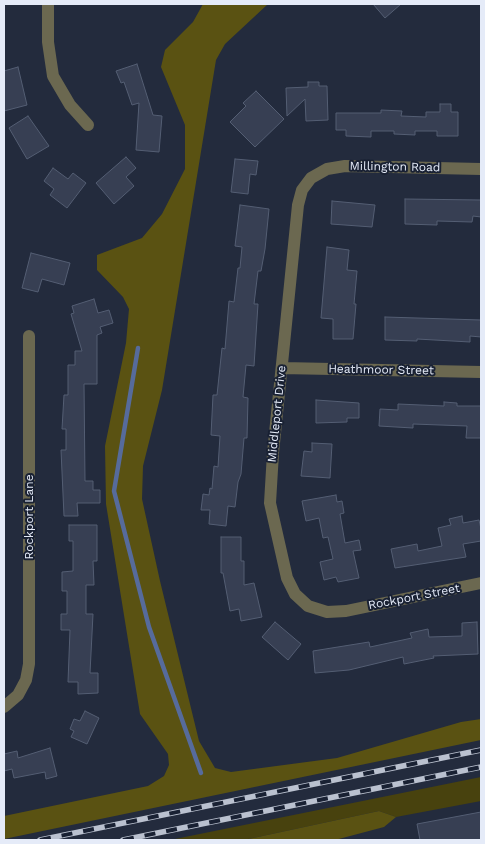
<!DOCTYPE html>
<html>
<head>
<meta charset="utf-8">
<style>
  body { margin:0 }
  #map { position:relative; width:485px; height:844px; overflow:hidden; background:#232b3d; font-family:"Work Sans",sans-serif }
  canvas { display:block }
  .frame { position:absolute; inset:0; border:5px solid #e5ebf8; pointer-events:none }
</style>
</head>
<body>
<div id="map">
<canvas width="485" height="844"></canvas>
<div class="frame"></div>
</div>
<script>
const ctx = document.querySelector('canvas').getContext('2d');
ctx.lineJoin = 'round';
function paint(path, color) { ctx.fillStyle = color; ctx.fill(path, 'evenodd'); }
const shape = rows => new Path2D(rows.map(r => 'M' + r).join(''));
function stroke(path, color, width, dash) { ctx.strokeStyle = color; ctx.lineWidth = width; ctx.lineCap = dash ? 'butt' : 'round'; ctx.setLineDash(dash || []); ctx.stroke(path); }
function label(font, color, halo, rows, align = 'center') {
  ctx.font = font + ' "Work Sans",sans-serif'; ctx.lineWidth = 4; ctx.setLineDash([]); ctx.textBaseline = 'middle'; ctx.strokeStyle = halo; ctx.fillStyle = color; for (const [text, x, y, turn = 0] of rows) {
    ctx.save(); ctx.translate(x, y); ctx.rotate((+turn || 0) * Math.PI / 180); ctx.textAlign = isNaN(turn) ? turn : align; if (halo) ctx.strokeText(text, 0, 0); ctx.fillText(text, 0, 0); ctx.restore();
  }
}
paint(shape([
  [481,777,481,801,396,817,379,811,244,840,170,840]
]), '#48420e');
paint(shape([
  [203,4,268,4,225,44,216,60,162,390,143,466,142,499,160,581,199,741,215,768,231,772,337,758,461,722,481,719,481,740,4,839,4,816,148,786,164,776,169,765,168,754,140,714,106,504,105,446,126,343,129,309,123,297,97,270,97,255,142,238,162,214,185,169,185,125,161,67,165,50,193,22],
  [379,811,396,817,384,827,335,840,244,840]
]), '#5a5212');
stroke(shape([
  [138,348,114,491,149,627,201,773]
]), '#566b9c', 4.5);
const building = shape([
  [373,4,401,4,385,18,373,4],
  [137,64,153,115,162,116,159,152,136,150,139,103,132,105,124,82,121,83,116,71,137,64],
  [18,67,27,105,4,111,4,71,18,67],
  [308,82,319,82,319,86,327,86,328,120,306,121,305,99,287,116,286,88,308,87,308,82],
  [256,91,284,119,255,147,230,122,246,106,243,103,256,91],
  [440,104,451,104,451,112,458,112,458,136,437,136,437,131,415,131,415,135,394,134,394,131,371,131,371,137,346,136,346,130,336,130,336,113,381,113,381,110,402,111,401,116,426,117,426,112,440,112,440,104],
  [28,116,49,146,27,159,9,128,28,116],
  [126,157,136,168,126,177,134,186,114,204,96,183,126,157],
  [235,159,258,161,256,175,250,174,248,194,231,192,235,159],
  [53,168,68,179,73,173,86,183,67,208,50,195,54,189,44,181,53,168],
  [405,199,481,200,481,217,473,216,472,222,437,221,437,225,405,224,405,199],
  [332,201,375,205,372,227,331,224,332,201],
  [240,205,269,209,265,249,261,271,258,271,254,304,258,304,254,366,246,365,243,397,248,398,247,438,244,438,241,474,238,482,235,507,228,506,226,526,209,524,210,510,201,510,203,494,209,495,210,488,212,489,214,466,218,467,220,436,211,435,213,395,217,395,222,348,225,349,229,301,234,302,238,268,240,268,242,247,235,246,240,205],
  [327,247,349,250,347,270,357,271,354,304,356,304,353,339,333,339,333,319,321,318,327,247],
  [31,253,70,263,64,285,42,279,38,292,22,288,31,253],
  [94,299,98,313,109,310,113,323,100,327,102,333,97,335,97,384,84,384,85,481,93,481,93,490,100,490,100,503,77,503,78,516,64,516,61,450,66,450,66,429,62,429,64,395,68,395,68,365,75,365,75,351,82,351,71,314,74,313,72,306,94,299],
  [385,317,481,320,481,337,470,336,470,342,417,339,417,341,385,340,385,317],
  [316,400,359,403,359,418,347,418,347,422,316,423,316,400],
  [444,402,457,403,457,406,481,406,481,438,466,438,467,426,413,424,413,428,379,426,380,409,398,410,398,404,444,406,444,402],
  [312,443,332,444,330,478,301,476,304,451,312,452,312,443],
  [336,495,337,502,342,501,344,513,340,514,345,543,359,540,361,550,353,551,359,578,338,582,336,577,324,580,320,562,333,559,328,537,323,538,319,518,306,521,302,501,336,495],
  [462,516,463,523,479,520,481,529,481,541,463,544,466,557,395,568,391,549,417,544,418,551,442,546,438,528,451,525,449,519,462,516],
  [69,525,97,525,97,561,93,561,94,585,86,585,86,614,93,614,90,673,98,673,98,693,78,694,78,682,68,682,70,630,61,630,61,614,67,614,67,591,62,591,62,572,73,571,73,541,69,541,69,525],
  [221,537,241,537,241,561,244,561,244,585,254,583,262,617,241,621,239,609,230,611,223,573,221,573,221,537],
  [275,622,301,644,288,660,262,637,275,622],
  [477,622,478,654,433,656,434,658,404,664,403,657,349,670,315,673,313,651,369,642,370,647,412,638,410,633,428,629,429,637,462,636,462,623,477,622],
  [85,711,99,718,87,744,71,737,74,731,70,729,74,719,80,721,85,711],
  [50,748,57,776,46,779,45,772,14,778,12,769,4,771,4,754,17,751,18,758,50,748],
  [481,812,481,840,420,840,417,824,481,812]
]);
paint(building, '#373f53');
stroke(building, '#545e73', 1);
stroke(shape([
  [48,4,48,42,53,76,70,105,88,125],
  [481,169,345,166,327,169,311,178,302,190,298,205,273,453,270,503,287,578,295,594,308,606,327,612,346,611,481,583],
  [282,368,481,372],
  [4,707,18,695,26,680,29,664,29,336]
]), '#6b6850', 12);
const rail = shape([
  [40,840,481,750],
  [123,840,481,767]
]);
stroke(rail, '#bac1cf', 5.5);
stroke(rail, '#192133', 4, [11]);
label('12px', '#e5ebf8', '#192133', [
  ["Millington Road",395,167,1],
  ["Heathmoor Street",381,370,1],
  ["Middleport Drive",277,414,-84],
  ["Rockport Lane",29,517,-90],
  ["Rockport Street",414,597,-11]
]);
</script>
</body>
</html>
